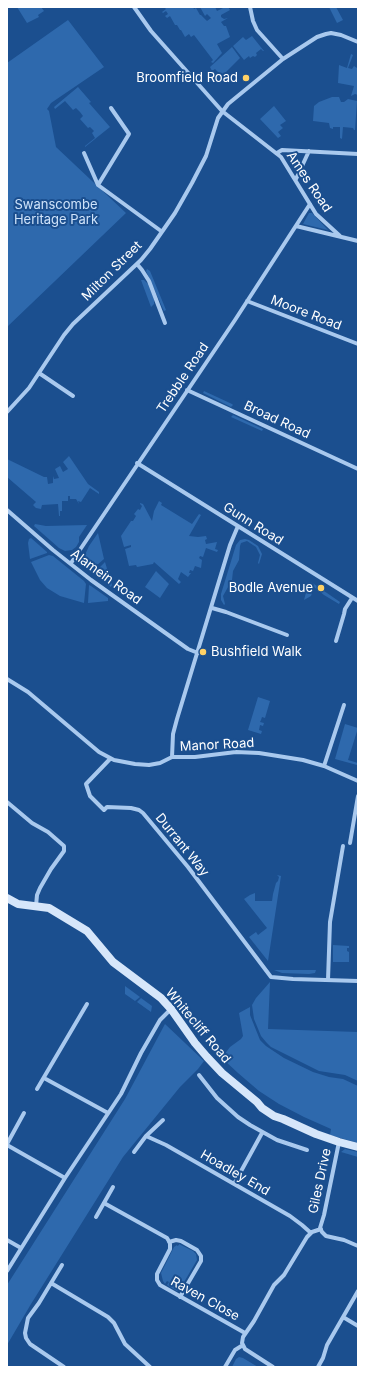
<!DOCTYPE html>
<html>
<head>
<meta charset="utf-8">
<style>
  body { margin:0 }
  #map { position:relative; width:365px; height:1374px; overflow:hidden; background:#1b4f8f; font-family:Inter,sans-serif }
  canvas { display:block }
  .frame { position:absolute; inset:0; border:8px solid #fff; pointer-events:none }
</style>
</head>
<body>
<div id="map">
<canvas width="365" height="1374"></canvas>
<div class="frame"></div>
</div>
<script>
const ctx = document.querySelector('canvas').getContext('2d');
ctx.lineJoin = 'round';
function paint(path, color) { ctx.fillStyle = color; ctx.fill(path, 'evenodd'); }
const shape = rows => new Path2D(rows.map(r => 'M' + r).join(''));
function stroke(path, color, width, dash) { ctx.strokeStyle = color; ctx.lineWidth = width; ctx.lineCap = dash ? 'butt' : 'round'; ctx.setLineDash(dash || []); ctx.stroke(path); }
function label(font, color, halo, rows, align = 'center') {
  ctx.font = font + ' Inter,sans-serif'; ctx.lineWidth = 4; ctx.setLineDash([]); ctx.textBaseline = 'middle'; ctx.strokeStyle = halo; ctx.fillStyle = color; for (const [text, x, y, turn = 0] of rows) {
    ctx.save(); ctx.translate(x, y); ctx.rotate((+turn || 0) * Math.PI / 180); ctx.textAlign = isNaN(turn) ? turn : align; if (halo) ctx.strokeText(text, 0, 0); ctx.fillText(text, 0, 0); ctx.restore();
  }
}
paint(shape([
  [17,7,41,7,44,11,38,15,39,17,27,23],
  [164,7,193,7,194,9,196,8,200,15,201,15,207,21,211,18,207,14,205,16,200,7,215,7,217,11,225,7,228,7,230,10,221,15,221,17,224,19,228,18,221,22,224,26,226,26,230,37,217,44,222,53,213,63,211,62,213,60,194,35,191,37,189,34,185,37,181,30,180,30,177,25,175,25,170,16,167,18,165,16,168,14,166,11,163,13,162,12,166,9],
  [329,7,336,7,343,20,337,23],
  [68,20,104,67,51,103,47,109,49,111,56,147,126,213,7,327,7,63],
  [252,36,264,51,263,51,261,49,256,53,257,55,255,57,253,56,250,58,249,56,244,60,233,46,243,37,246,40],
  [232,47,240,58,222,76,215,69,212,71,210,67],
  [351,54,353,55,348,68,352,69,354,66,357,68,358,65,358,95,355,94,351,96,354,86,338,83,339,65,347,68],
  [78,87,91,102,89,103,110,127,85,147,85,146,95,138,92,133,94,131,90,127,88,128,80,119,83,116,80,112,76,108,73,110,65,101,55,109,54,107],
  [332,97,339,97,341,102,344,102,348,99,357,101,355,130,354,130,353,128,343,127,342,139,340,138,340,127,333,127,333,129,330,128,329,123,313,121,314,106,319,102],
  [274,106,286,121,280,125,283,128,278,132,281,136,278,138,260,119],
  [309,213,312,213,328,230,303,224],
  [147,269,150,271,166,310,164,311,146,271],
  [141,280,144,280,148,284,154,299,154,304,151,307],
  [204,391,232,404,233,405,231,407,203,393],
  [233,415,263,429,262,431,231,417],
  [69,456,88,484,99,492,99,494,90,488,81,502,78,501,79,504,76,499,70,499,70,496,68,496,68,501,62,501,62,511,60,511,60,516,59,516,58,504,42,505,41,509,36,508,33,505,36,502,7,477,7,459,44,477,47,477,48,484,53,483,53,476,54,479,59,478,55,469,60,466,63,472,68,469,63,462],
  [159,501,162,503,161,505,192,524,199,514,201,515,189,536,198,537,206,536,207,539,205,540,206,544,217,542,215,549,218,550,217,552,206,548,203,557,200,556,199,558,202,560,201,568,195,566,193,571,190,570,189,573,191,573,188,577,181,572,178,579,181,582,179,584,154,562,153,564,137,567,136,565,129,566,125,549,131,547,131,545,124,547,121,536,131,521,133,521,136,516,134,514,138,509,140,510,142,506,140,504,140,503,143,504,152,521,154,511],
  [35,524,46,526,87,525,79,537,79,542,76,547,72,550,65,551,59,548,34,526],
  [98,533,104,559,90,571,84,566,84,557,89,546],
  [31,538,47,552,47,553,30,559,28,543,29,539],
  [245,539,249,540,258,546,262,554,259,564,258,563,260,555,256,547,247,541,241,543,240,546,239,560,233,571,232,580,223,596,225,604,224,605,221,600,221,594,236,545,240,540],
  [49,555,53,556,84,581,86,584,84,603,60,596,47,588,40,580,31,562],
  [105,562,112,585,111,587,95,574,96,571],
  [156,571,169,584,160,598,145,587],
  [311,582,340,602,339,604,324,595,314,587,311,596,304,600,307,589],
  [89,585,91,586,108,598,108,601,88,603],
  [258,697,270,701,265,718,262,717,261,720,260,722,264,723,263,726,260,725,259,730,262,731,261,734,248,730],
  [345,724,358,728,348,760,358,763,357,765,335,759],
  [277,875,281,876,268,961,249,937,256,932,258,935,267,928,244,899,250,895,255,893,255,901,272,901,273,894,276,883,278,881,279,877],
  [333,945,349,946,349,948,347,948,347,951,349,952,349,962,333,962],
  [274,970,316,970,315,973,309,974,282,973],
  [270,982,268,1029,358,1032,358,1081,345,1075,319,1071,271,1047,266,1042,261,1036,254,1019,252,1005,256,998],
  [125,986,140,997,135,1001,125,994],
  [141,998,152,1006,151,1012,137,1002],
  [250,1007,250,1015,260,1040,266,1046,284,1058,313,1072,329,1077,343,1079,358,1086,358,1143,330,1135,331,1129,304,1117,279,1104,259,1091,238,1073,224,1060,224,1055,230,1047,241,1039,243,1036,239,1013],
  [165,1024,204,1061,198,1069,180,1087,123,1157,31,1304,7,1345,7,1285,125,1099],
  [345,1149,358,1152,358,1157,341,1152],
  [179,1244,193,1251,196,1254,197,1260,180,1289,177,1291,167,1285,169,1282,167,1281,165,1284,163,1281,161,1273,174,1247,177,1245,177,1246,179,1245],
  [239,1357,243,1358,258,1367,232,1367,236,1359]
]), '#2e69ad');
stroke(shape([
  [134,7,151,31,222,111,281,157,316,214,340,236],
  [250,7,253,21,257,30,283,59],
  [84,153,98,185,161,231],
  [277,153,282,150,358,154],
  [296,179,309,151],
  [98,185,129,134,111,108],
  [296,226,358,241],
  [137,264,142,270,149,281,165,323],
  [247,301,358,344],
  [39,373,73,396],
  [187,390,358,469],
  [7,412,29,388,64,335,73,324,141,260,150,249,175,213,192,183,206,156,218,118,228,104,283,59,317,37,326,34,331,33,341,35,358,42],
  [137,463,358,601],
  [7,510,53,550,91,580,188,649,198,653],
  [71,563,235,320,310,204],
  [212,608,226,612,287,635],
  [336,641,344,614,345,609,352,598],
  [7,679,28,692,99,752,114,760,135,764,149,765,160,763,172,757,195,757,236,752,259,753,303,760,324,766,358,781],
  [172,757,173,734,177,719,230,545,238,526],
  [110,759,86,784,90,796,104,810,107,807,131,808,139,810,143,813,188,867,271,977,293,979,358,981],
  [324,766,344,705],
  [7,802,32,823,48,832,64,846,64,851,51,869,40,888,37,895,36,906],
  [350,843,358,796],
  [328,980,330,922,343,846],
  [199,1075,217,1098,238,1117,250,1125,277,1140,307,1150],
  [44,1078,108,1113],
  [37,1089,87,1004],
  [146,1136,166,1145,290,1216,302,1225,311,1233],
  [339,1142,324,1215,320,1228,322,1232,326,1236,344,1240,358,1246],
  [7,1144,24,1113],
  [7,1145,65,1178],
  [134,1152,146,1136,163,1120],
  [234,1184,262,1133],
  [104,1203,167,1238,170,1243,170,1249,157,1274,157,1280,160,1285,245,1333],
  [96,1217,113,1187],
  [7,1240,21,1248],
  [169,1242,176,1240,181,1241,197,1250,201,1256,201,1261,180,1297],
  [62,1265,39,1303,28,1318,25,1333,26,1338,30,1344,64,1367],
  [7,1271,65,1178,121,1094,141,1053,160,1020,171,1009],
  [51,1283,108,1317,114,1323,125,1344,150,1367],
  [343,1317,358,1326],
  [225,1367,235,1350,243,1345],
  [273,1367,245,1349,242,1343,243,1337,254,1321,274,1285,284,1275,307,1237,312,1232,321,1229],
  [318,1367,323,1358,327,1345,358,1291]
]), '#a9c9ee', 4);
stroke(shape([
  [7,898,18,904,49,908,87,931,113,962,161,998,171,1009,195,1043,207,1057,222,1073,257,1102,262,1108,274,1116,283,1119,316,1134,339,1142,358,1147]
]), '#d6e6fa', 8);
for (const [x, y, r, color] of [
  [246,78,4,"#ffd166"],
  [321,588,4,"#ffd166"],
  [203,652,4,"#ffd166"]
]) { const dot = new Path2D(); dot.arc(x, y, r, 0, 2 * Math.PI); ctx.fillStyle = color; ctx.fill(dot); stroke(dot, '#1b4f8f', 1.5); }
label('13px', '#fff', '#1b4f8f', [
  ["Broomfield Road",238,78],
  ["Bodle Avenue",313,588],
  ["Bushfield Walk",211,652,"left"]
], 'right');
label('13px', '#fff', '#1b4f8f', [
  ["Ames Road",309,182,56],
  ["Milton Street",112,271,-45],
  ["Moore Road",306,313,21],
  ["Trebble Road",183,378,-56],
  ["Broad Road",277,420,25],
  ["Gunn Road",253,524,32],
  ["Alamein Road",106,577,36],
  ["Manor Road",217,745,-3],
  ["Durrant Way",182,845,51],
  ["Whitecliff Road",198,1026,50],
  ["Hoadley End",235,1173,30],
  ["Giles Drive",320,1181,-78],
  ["Raven Close",205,1299,29]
]);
label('13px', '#cfe3fa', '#1b4f8f', [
  ["Swanscombe",56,205],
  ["Heritage Park",56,220]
]);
</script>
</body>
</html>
